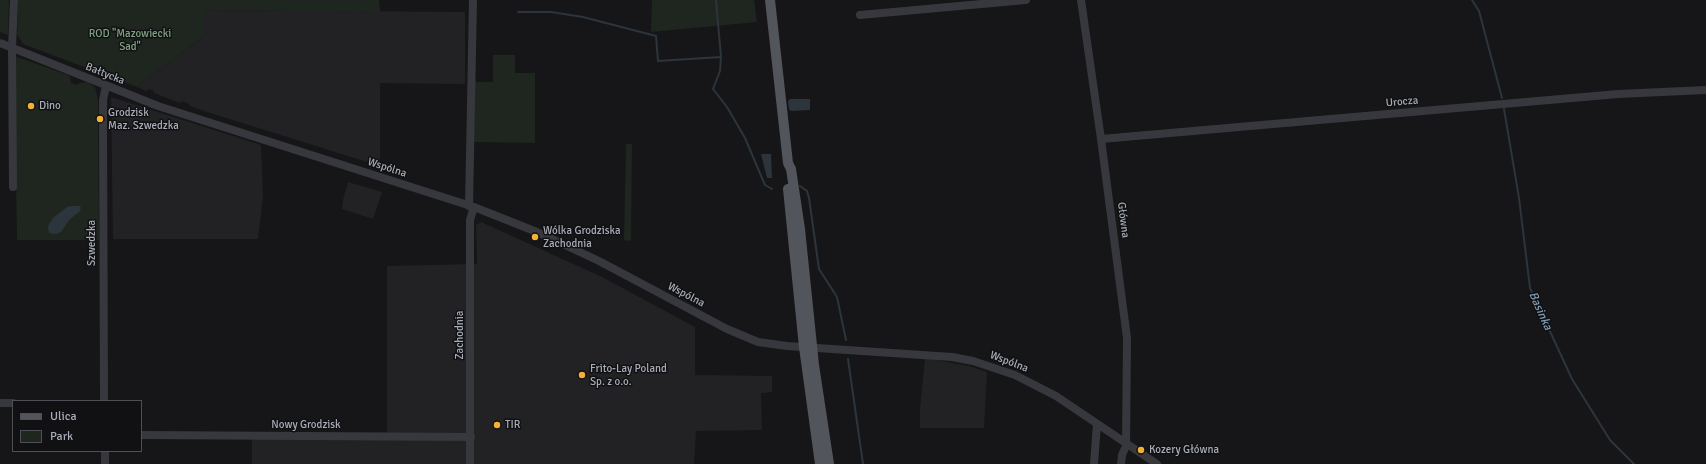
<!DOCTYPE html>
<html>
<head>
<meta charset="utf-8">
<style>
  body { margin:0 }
  #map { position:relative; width:1706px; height:464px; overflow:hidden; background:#161618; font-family:Signika,sans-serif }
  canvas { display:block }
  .legend { position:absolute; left:12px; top:400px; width:130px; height:52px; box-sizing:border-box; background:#111113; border:1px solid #4d4f55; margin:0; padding:5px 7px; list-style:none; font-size:12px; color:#a8adb8 }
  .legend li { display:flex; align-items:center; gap:8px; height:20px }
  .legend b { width:20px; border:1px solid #4d4f55 }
</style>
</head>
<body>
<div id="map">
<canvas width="1706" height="464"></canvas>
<ul class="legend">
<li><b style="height:5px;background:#53555c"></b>Ulica</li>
<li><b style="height:11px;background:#1e261f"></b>Park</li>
</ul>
</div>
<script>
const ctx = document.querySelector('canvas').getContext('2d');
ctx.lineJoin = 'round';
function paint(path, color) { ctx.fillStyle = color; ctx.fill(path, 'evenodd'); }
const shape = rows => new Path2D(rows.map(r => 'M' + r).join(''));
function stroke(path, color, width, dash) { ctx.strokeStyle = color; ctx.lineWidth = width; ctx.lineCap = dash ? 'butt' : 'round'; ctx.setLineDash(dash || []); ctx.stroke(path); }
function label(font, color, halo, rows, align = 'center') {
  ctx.font = font + ' Signika,sans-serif'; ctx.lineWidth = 3; ctx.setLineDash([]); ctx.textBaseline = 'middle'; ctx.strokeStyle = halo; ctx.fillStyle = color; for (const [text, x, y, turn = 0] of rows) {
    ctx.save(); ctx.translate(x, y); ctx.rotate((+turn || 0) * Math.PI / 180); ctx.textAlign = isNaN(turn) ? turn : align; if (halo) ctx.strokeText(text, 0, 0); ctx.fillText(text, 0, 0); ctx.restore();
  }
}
paint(shape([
  [203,10,465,12,465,84,380,83,380,166,204,111,190,106,189,104,182,101,180,103,154,93,154,91,149,89,146,91,137,87,203,37],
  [111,97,261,145,263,197,258,239,113,239],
  [348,182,382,192,373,219,342,209,343,200],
  [481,222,602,277,695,327,695,375,772,376,772,392,761,393,762,430,696,431,694,464,252,464,252,436,387,433,387,266,477,264,476,225],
  [925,358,969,366,987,372,984,428,920,428,920,409]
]), '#222225');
paint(shape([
  [0,0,9,0,8,35,0,32],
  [18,0,379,0,380,12,203,10,203,37,137,87,23,44,17,34],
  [652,0,754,0,757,22,651,32],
  [493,55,515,55,515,73,535,73,535,143,474,142,475,82,493,82],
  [14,56,65,74,70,76,71,83,77,85,79,83,87,82,95,87,98,100,99,240,17,240],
  [626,144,632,144,631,241,624,240]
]), '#1e261f');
paint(shape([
  [790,99,810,99,810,110,791,111,789,109,788,101],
  [761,154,771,154,772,178,767,178],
  [73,206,80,206,81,208,79,212,70,219,61,232,56,234,49,233,48,226,53,218,67,207]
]), '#2c353c');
stroke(shape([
  [716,0,721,57],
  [1472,0,1479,11,1502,98],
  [518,12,551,12,583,17,656,36,658,61,721,57,720,71,713,89,727,107,745,138,765,185,772,189],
  [1504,109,1519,198,1530,288,1572,379,1610,440,1634,464],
  [800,186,807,191,809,198,819,269,837,297,846,340],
  [848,359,863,464]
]), '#2c353c', 2);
stroke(shape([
  [1081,0,1101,139,1127,338,1126,446,1122,455,1121,464],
  [860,15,1026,0],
  [0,43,158,106,474,207,537,232,599,261,727,329,758,342,787,346,952,357,973,361,1015,375,1056,396,1157,464],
  [1101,139,1618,94,1706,90],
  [13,187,12,48,14,0],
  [469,206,473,0],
  [104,401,103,117,103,100,106,86],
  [0,403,13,403],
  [141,435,471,437],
  [105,451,105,464],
  [470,464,470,220,474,207],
  [1094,464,1097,424]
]), '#37383d', 8);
stroke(shape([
  [770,0,788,163,791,169,800,229,814,365,829,464],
  [788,189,804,347,820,464]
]), '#53555c', 10);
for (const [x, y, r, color] of [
  [31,106,4,"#f2b134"],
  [100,119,4,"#f2b134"],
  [535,237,4,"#f2b134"],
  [582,375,4,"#f2b134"],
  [497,425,4,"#f2b134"],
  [1141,450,4,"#f2b134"]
]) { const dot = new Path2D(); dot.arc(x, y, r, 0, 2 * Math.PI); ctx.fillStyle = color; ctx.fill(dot); stroke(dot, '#111113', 1.5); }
label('11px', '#7fa381', '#111113', [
  ["ROD \"Mazowiecki",130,34],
  ["Sad\"",130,47]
]);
label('11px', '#a8adb8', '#111113', [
  ["Bałtycka",105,74,22],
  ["Urocza",1402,102,-5],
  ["Wspólna",387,168,18],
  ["Główna",1123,220,83],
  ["Szwedzka",92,243,-90],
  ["Wspólna",686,295,28],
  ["Zachodnia",460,335,-90],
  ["Wspólna",1009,362,21],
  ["Nowy Grodzisk",306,425]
]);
label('11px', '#a8adb8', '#111113', [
  ["Dino",39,106],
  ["Grodzisk",108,113],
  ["Maz. Szwedzka",108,126],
  ["Wólka Grodziska",543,231],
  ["Zachodnia",543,244],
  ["Frito-Lay Poland",590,369],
  ["Sp. z o.o.",590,382],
  ["TIR",505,425],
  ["Kozery Główna",1149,450]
], 'left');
label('italic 12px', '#7f9bb3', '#111113', [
  ["Basinka",1540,311,66]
]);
</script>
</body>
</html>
